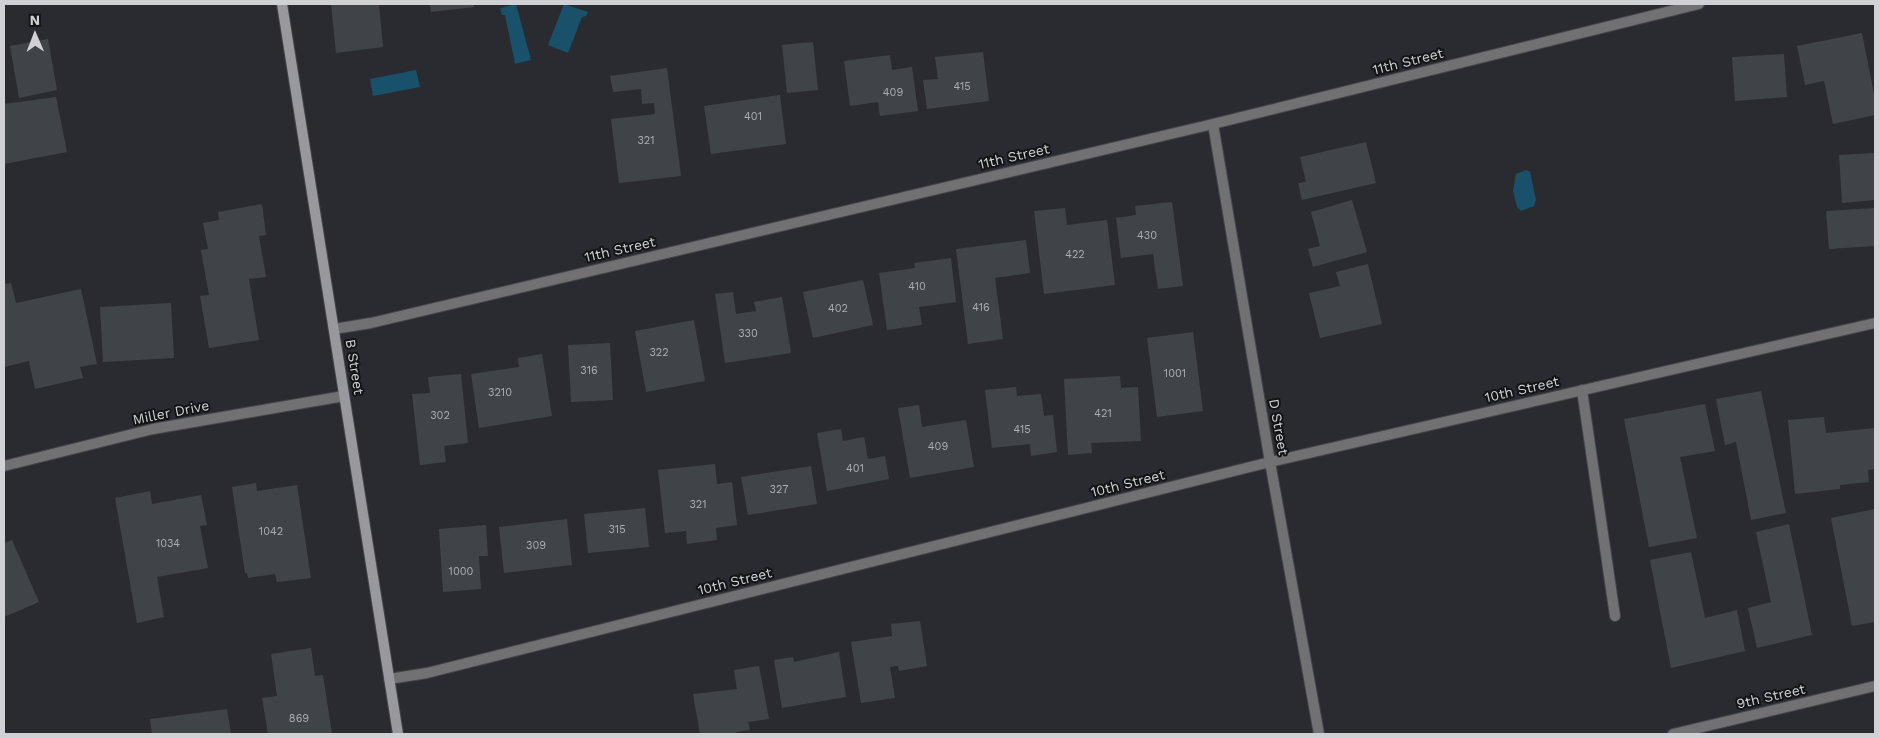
<!DOCTYPE html>
<html>
<head>
<meta charset="utf-8">
<style>
  body { margin:0 }
  #map { position:relative; width:1879px; height:738px; overflow:hidden; background:#2a2b30; font-family:"Work Sans",sans-serif }
  canvas { display:block }
  .frame { position:absolute; inset:0; border:5px solid #d0d1d4; pointer-events:none }
  .north { position:absolute; left:10px; top:10px; width:50px; height:50px; -webkit-text-stroke:4px #131416; paint-order:stroke; rotate:359deg; font-size:14px; font-weight:700; line-height:20px; text-align:center; color:#d0d1d4 }
  .north::after { content:''; display:block; margin:auto; width:18px; height:22px; background:#d0d1d4; clip-path:polygon(50% 0,100% 100%,50% 72%,0 100%) }
</style>
</head>
<body>
<div id="map">
<canvas width="1879" height="738"></canvas>
<div class="frame"></div>
<div class="north">N</div>
</div>
<script>
const ctx = document.querySelector('canvas').getContext('2d');
ctx.lineJoin = 'round';
function paint(path, color) { ctx.fillStyle = color; ctx.fill(path, 'evenodd'); }
const shape = rows => new Path2D(rows.map(r => 'M' + r).join(''));
function stroke(path, color, width, dash) { ctx.strokeStyle = color; ctx.lineWidth = width; ctx.lineCap = dash ? 'butt' : 'round'; ctx.setLineDash(dash || []); ctx.stroke(path); }
function label(font, color, halo, rows, align = 'center') {
  ctx.font = font + ' "Work Sans",sans-serif'; ctx.lineWidth = 4; ctx.setLineDash([]); ctx.textBaseline = 'middle'; ctx.strokeStyle = halo; ctx.fillStyle = color; for (const [text, x, y, turn = 0] of rows) {
    ctx.save(); ctx.translate(x, y); ctx.rotate((+turn || 0) * Math.PI / 180); ctx.textAlign = isNaN(turn) ? turn : align; if (halo) ctx.strokeText(text, 0, 0); ctx.fillText(text, 0, 0); ctx.restore();
  }
}
paint(shape([
  [516,4,531,60,515,64,505,15,502,15,500,8],
  [564,4,588,12,586,16,582,17,568,53,548,45],
  [416,70,420,87,373,96,370,79],
  [1526,170,1530,172,1536,200,1534,206,1521,211,1517,207,1513,191,1516,174]
]), '#19516a');
paint(shape([
  [331,4,379,4,383,47,336,53],
  [430,4,473,4,474,7,431,12],
  [1862,33,1875,99,1875,115,1833,124,1824,81,1805,85,1797,46],
  [48,39,57,90,19,98,10,46],
  [813,42,818,90,787,93,782,45],
  [983,52,989,101,927,109,923,80,938,79,935,57],
  [1784,54,1787,97,1735,101,1732,57],
  [890,55,892,70,912,67,918,111,880,116,878,102,850,106,844,61],
  [667,68,681,176,619,183,611,119,655,114,654,103,642,104,641,89,613,92,610,76],
  [780,95,786,144,711,154,704,106],
  [56,97,67,152,4,164,4,104],
  [1366,142,1376,183,1302,200,1298,183,1306,182,1300,157],
  [1875,153,1875,200,1842,203,1839,155],
  [1352,200,1367,252,1313,267,1308,249,1320,246,1311,212],
  [1172,202,1183,286,1158,289,1153,254,1121,258,1116,218,1136,215,1135,206],
  [262,204,266,235,259,236,266,277,249,279,259,340,209,348,200,296,209,295,201,250,208,249,203,223,219,220,218,212],
  [1065,208,1067,225,1107,220,1115,285,1044,294,1034,211],
  [1875,208,1875,246,1829,249,1826,211],
  [1026,240,1030,273,995,278,1003,339,968,344,956,249],
  [951,258,956,302,919,307,922,325,887,330,879,273,915,268,914,263],
  [1368,264,1382,324,1320,338,1309,293,1340,286,1336,272],
  [863,280,873,325,813,338,803,292],
  [11,283,16,303,81,289,97,364,80,367,83,378,35,389,29,361,4,367,4,284],
  [733,292,736,314,756,311,754,302,782,297,791,353,725,363,715,294],
  [171,303,174,358,103,362,100,307],
  [694,320,705,381,646,392,635,331],
  [1193,332,1203,411,1157,417,1147,338],
  [610,343,613,400,571,402,568,345],
  [542,354,552,416,479,428,471,374,519,367,518,358],
  [461,374,468,443,444,446,446,462,420,465,412,394,430,393,428,377],
  [1120,376,1121,388,1138,387,1141,441,1091,443,1092,453,1068,455,1064,379],
  [1016,387,1017,396,1041,394,1044,416,1053,415,1057,452,1031,456,1030,444,992,448,985,390],
  [1761,391,1786,513,1751,520,1736,442,1725,445,1716,399],
  [1705,404,1715,451,1680,457,1697,538,1649,547,1624,419],
  [919,405,922,427,966,420,974,467,910,478,898,408],
  [1824,417,1826,433,1875,428,1875,469,1868,470,1869,482,1840,485,1840,489,1795,494,1788,420],
  [841,429,843,441,864,437,868,459,885,456,889,479,827,491,817,433],
  [715,464,717,484,732,482,737,525,716,528,717,540,687,544,686,531,665,533,658,470],
  [811,466,817,504,748,515,741,477],
  [256,483,257,491,297,485,311,578,277,582,275,574,248,578,247,573,245,573,232,487],
  [150,491,152,504,201,495,207,525,200,526,208,568,157,577,164,617,137,623,115,498],
  [645,508,649,547,588,553,584,514],
  [1875,509,1875,622,1852,626,1831,518],
  [567,519,572,565,504,573,499,527],
  [1789,524,1812,635,1757,648,1748,608,1771,602,1756,532],
  [486,525,488,556,479,556,481,589,443,592,439,529],
  [12,540,39,602,4,617,4,543],
  [1691,552,1705,618,1737,610,1745,651,1671,668,1650,560],
  [920,621,927,666,899,671,898,666,890,667,895,698,861,703,851,642,892,636,891,624],
  [311,648,315,676,323,675,332,734,268,734,262,698,277,696,271,654],
  [839,652,846,697,782,708,774,660,793,657,794,662],
  [759,666,769,719,748,722,750,730,736,732,736,734,700,734,693,694,737,689,734,670],
  [227,709,231,734,152,734,150,719]
]), '#404448');
const lane = shape([
  [1582,390,1615,616]
]);
const street = shape([
  [1213,124,1270,462,1319,734],
  [334,329,371,323,1213,124,1699,4],
  [4,466,153,429,344,396],
  [389,679,427,673,1270,462,1875,323],
  [1673,734,1875,686]
]);
const secondary = shape([
  [282,4,398,734]
]);
stroke(lane, '#45464a', 12);
stroke(street, '#45464a', 12);
stroke(secondary, '#45464a', 12);
stroke(lane, '#717174', 10);
stroke(street, '#717174', 10);
stroke(secondary, '#99999d', 10);
label('11px', '#acaeb1', null, [
  ["415",962,87],
  ["409",893,93],
  ["401",753,117],
  ["321",646,141],
  ["430",1147,236],
  ["422",1075,255],
  ["410",917,287],
  ["416",981,308],
  ["402",838,309],
  ["330",748,334],
  ["322",659,353],
  ["316",589,371],
  ["1001",1175,374],
  ["3210",500,393],
  ["421",1103,414],
  ["302",440,416],
  ["415",1022,430],
  ["409",938,447],
  ["401",855,469],
  ["327",779,490],
  ["321",698,505],
  ["315",617,530],
  ["1042",271,532],
  ["1034",168,544],
  ["309",536,546],
  ["1000",461,572],
  ["869",299,719]
]);
label('14px', '#d0d1d4', '#131416', [
  ["11th Street",1408,62,-14],
  ["11th Street",1014,157,-13],
  ["11th Street",620,250,-13],
  ["B Street",354,367,81],
  ["10th Street",1522,390,-13],
  ["Miller Drive",171,413,-11],
  ["D Street",1278,427,80],
  ["10th Street",1128,484,-14],
  ["10th Street",735,582,-14],
  ["9th Street",1771,697,-13]
]);
</script>
</body>
</html>
